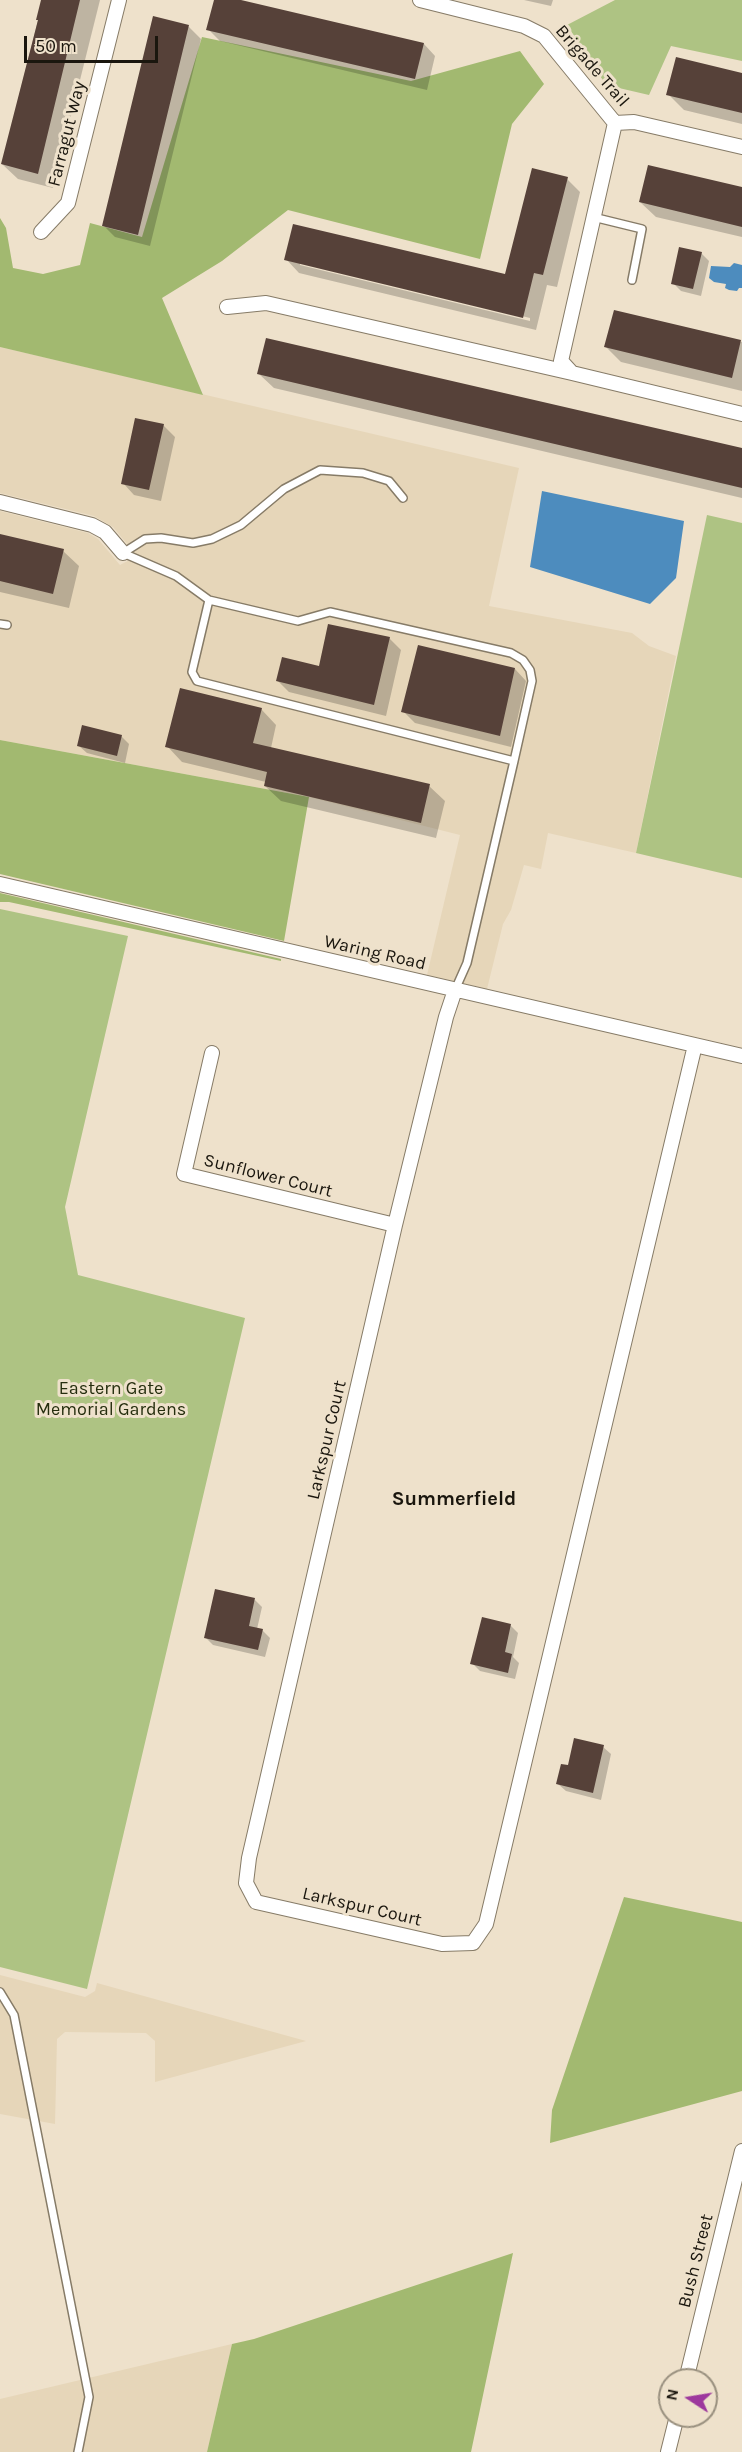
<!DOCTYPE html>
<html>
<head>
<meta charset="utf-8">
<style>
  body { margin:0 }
  #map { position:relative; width:742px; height:2452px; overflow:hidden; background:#eee1cb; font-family:Karla,sans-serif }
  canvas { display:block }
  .north { position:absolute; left:658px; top:2368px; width:60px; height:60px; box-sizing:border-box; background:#eee1cb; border:2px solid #99907f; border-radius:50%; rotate:282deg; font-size:16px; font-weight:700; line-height:24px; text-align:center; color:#1a160e }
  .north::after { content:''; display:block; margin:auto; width:21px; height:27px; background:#9d389d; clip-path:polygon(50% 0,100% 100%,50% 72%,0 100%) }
  .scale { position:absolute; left:24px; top:36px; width:134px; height:27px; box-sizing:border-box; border:3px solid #1a160e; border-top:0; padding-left:8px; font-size:18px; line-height:21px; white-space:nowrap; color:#1a160e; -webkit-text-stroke:4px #eee1cb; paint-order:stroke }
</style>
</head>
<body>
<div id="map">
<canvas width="742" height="2452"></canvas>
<div class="north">N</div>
<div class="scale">50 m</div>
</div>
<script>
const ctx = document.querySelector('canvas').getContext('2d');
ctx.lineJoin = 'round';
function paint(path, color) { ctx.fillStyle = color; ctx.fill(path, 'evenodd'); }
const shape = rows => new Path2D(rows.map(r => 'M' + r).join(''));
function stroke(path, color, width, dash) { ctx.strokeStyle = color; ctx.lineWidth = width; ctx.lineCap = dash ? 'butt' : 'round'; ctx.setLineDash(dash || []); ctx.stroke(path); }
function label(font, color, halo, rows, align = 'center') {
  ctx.font = font + ' Karla,sans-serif'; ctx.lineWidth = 6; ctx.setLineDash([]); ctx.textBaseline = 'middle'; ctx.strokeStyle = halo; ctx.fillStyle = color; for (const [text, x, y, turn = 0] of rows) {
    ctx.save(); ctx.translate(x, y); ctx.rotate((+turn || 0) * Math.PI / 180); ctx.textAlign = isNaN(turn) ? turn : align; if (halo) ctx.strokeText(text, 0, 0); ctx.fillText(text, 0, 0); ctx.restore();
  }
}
paint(shape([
  [0,347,519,468,489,606,632,633,649,646,676,656,636,853,548,833,541,869,524,865,511,910,503,924,487,989,427,975,460,835,309,797,0,740,0,511,88,533,98,539,120,565,137,556,113,527,94,516,0,493],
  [0,1975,85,1997,95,1991,97,1983,306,2041,155,2082,155,2041,146,2033,65,2032,57,2039,55,2124,0,2114],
  [232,2344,207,2452,0,2452,0,2399]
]), '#e6d6b9');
paint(shape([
  [615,0,742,0,742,61,671,46,649,95,606,85,567,25],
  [707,515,742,523,742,878,636,853],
  [0,909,128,936,65,1207,78,1275,245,1318,87,1989,0,1967]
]), '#aec383');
paint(shape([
  [202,37,411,81,520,51,544,84,512,124,480,259,288,210,222,261,162,298,203,395,0,347,0,218,6,228,13,268,43,274,80,265,90,223,142,237],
  [0,740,309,797,284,941,0,874],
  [0,893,281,959,281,961,9,902,0,902],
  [624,1897,742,1922,742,2091,550,2143,552,2110],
  [513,2253,471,2452,207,2452,232,2344,254,2339]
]), '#a2b970');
paint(shape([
  [734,263,742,265,742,288,739,288,737,291,729,290,725,288,726,284,714,282,709,278,711,266,730,267],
  [542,491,684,521,676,578,650,604,530,567]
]), '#4d8cbe');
paint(shape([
  [43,0,100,0,53,188,18,179,2,164],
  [215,0,236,0,424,44,435,56,427,90,220,41,208,29],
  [524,0,553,0,551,6],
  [154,18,189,27,201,39,150,246,115,237,104,226],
  [742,75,742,124,684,110,668,94],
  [567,179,580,192,557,287,547,285,536,330,299,273,286,259,506,276],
  [300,262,530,318,530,321,300,265],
  [742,188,742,237,656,217,640,202],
  [701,253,709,261,701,296,681,291,673,283],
  [615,311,742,342,742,391,621,362,606,347],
  [259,374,742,450,742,498,274,388],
  [163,425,175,437,161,501,134,495,123,483],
  [0,536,63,551,79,566,69,608,0,592],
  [389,638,401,650,386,716,289,692,278,681,320,667],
  [515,669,526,681,511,747,415,723,403,711],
  [261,709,276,725,271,748,429,786,445,801,436,838,281,801,265,786,266,782,182,762,167,746],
  [121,736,129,744,125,763,87,753,79,746],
  [255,1600,262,1607,257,1629,262,1630,270,1638,265,1657,213,1645,205,1637],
  [510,1625,518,1633,513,1657,519,1663,515,1679,480,1671,472,1663],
  [603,1747,611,1754,601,1800,566,1791,558,1784,569,1767]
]), '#0003');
paint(shape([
  [41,0,80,0,38,174,1,164,38,20,36,20],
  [214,0,241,0,424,43,415,79,206,30],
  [153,16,189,25,138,235,102,226],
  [676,57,742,73,742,113,666,95],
  [648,165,742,187,742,227,639,202],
  [532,168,568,177,543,275,534,273,523,318,284,260,293,224,505,274],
  [679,247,702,252,693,289,671,284],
  [614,310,741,340,732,378,604,347],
  [266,338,742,448,742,488,257,374],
  [135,418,164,424,149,490,121,484],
  [0,534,64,549,53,594,0,581],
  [328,624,390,637,374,705,276,681,282,657,319,666],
  [418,645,515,668,500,736,401,712],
  [180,688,262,708,253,743,430,784,421,823,264,786,267,772,165,747],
  [82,725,122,735,117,756,77,746],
  [215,1589,255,1598,249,1626,263,1629,258,1650,204,1638],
  [482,1617,511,1624,505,1652,512,1654,508,1673,470,1664],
  [574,1738,604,1745,593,1793,556,1784,561,1764,568,1765]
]), '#564139');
const service = shape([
  [593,217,642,229,632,280],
  [123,553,176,576,209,600,192,672,197,681,514,761,467,963,455,990],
  [123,553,145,539,161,538,193,543,212,539,241,525,284,489,320,470,363,473,389,481,403,498],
  [209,600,298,621,330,612,511,653,523,660,530,670,532,681,514,761],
  [0,624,7,625],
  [0,1992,14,2015,89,2397,78,2452]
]);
const minor = shape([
  [420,0,524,26,544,36,615,123,634,122,742,147],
  [615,123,561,361,572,373,742,414],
  [41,232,68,203,119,0],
  [227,307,266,303,572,373],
  [0,502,92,525,105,532,123,553],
  [0,884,742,1056],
  [455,990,446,1017,395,1225,249,1858,246,1883,256,1902,442,1944,473,1943,486,1924,695,1045],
  [212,1053,184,1174,395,1225],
  [686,2380,742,2151],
  [668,2452,677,2416]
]);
stroke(service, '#867b67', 10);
stroke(minor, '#867b67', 16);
stroke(service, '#fff', 7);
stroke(minor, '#fff', 14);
label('18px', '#1a160e', '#eee1cb', [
  ["Brigade Trail",592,66,49],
  ["Farragut Way",67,134,-76],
  ["Waring Road",375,953,13],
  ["Sunflower Court",268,1176,14],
  ["Larkspur Court",327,1440,-77],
  ["Larkspur Court",362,1907,13],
  ["Bush Street",696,2261,-76]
]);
label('18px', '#252e0e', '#eee1cb', [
  ["Eastern Gate",111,1389],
  ["Memorial Gardens",111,1410]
]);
label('bold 20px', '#1a160e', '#eee1cb', [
  ["Summerfield",454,1499]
]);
</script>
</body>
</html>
